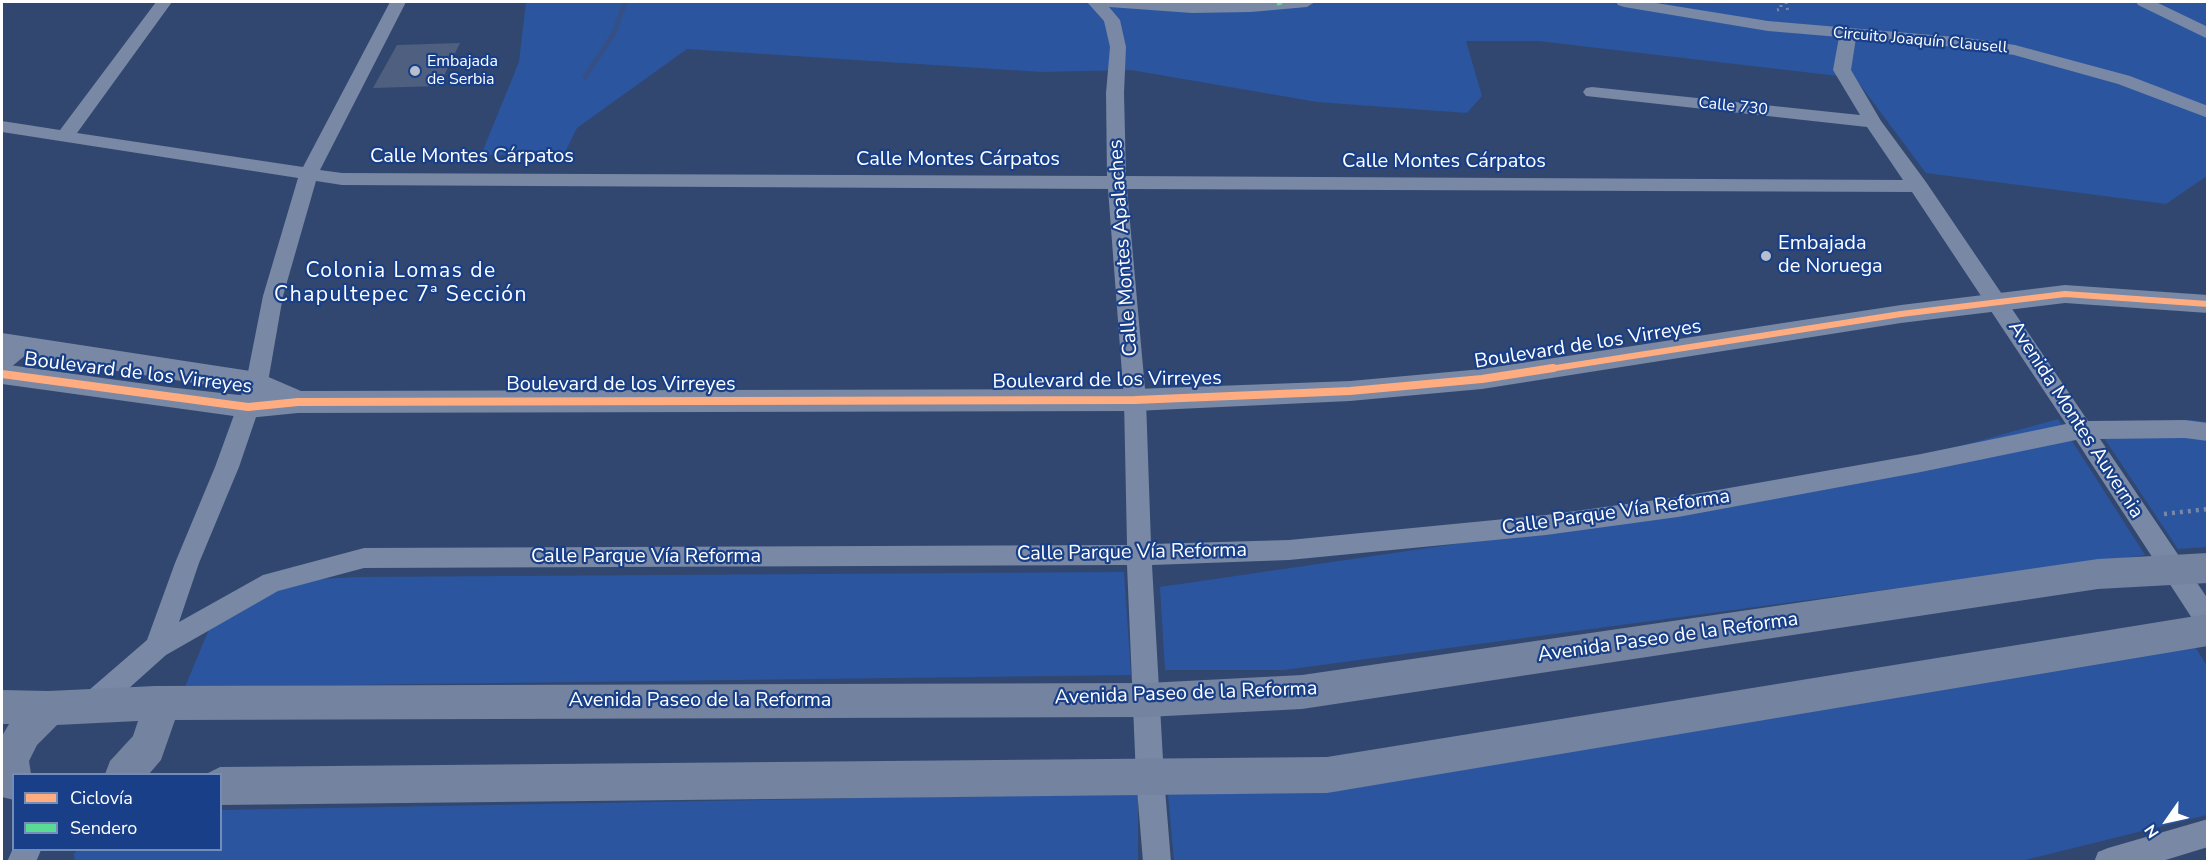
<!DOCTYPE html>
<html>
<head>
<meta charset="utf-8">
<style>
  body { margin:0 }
  #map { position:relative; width:2209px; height:863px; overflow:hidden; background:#31476f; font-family:"Nunito Sans",sans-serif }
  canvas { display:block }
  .frame { position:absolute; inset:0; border:3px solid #fff; pointer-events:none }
  .legend { position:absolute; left:12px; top:773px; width:210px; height:78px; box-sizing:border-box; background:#183f88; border:2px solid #748cb8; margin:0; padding:8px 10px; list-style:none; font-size:18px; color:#fff }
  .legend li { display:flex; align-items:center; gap:12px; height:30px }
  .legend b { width:30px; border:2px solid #748cb8 }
  .north { position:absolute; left:2137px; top:791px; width:60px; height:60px; -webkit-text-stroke:4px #183f88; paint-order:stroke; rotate:236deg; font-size:16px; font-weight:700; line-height:24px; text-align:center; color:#fff }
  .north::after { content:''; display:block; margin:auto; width:21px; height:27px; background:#fff; clip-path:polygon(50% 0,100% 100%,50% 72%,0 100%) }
</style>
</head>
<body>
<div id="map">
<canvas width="2209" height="863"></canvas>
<div class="frame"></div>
<ul class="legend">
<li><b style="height:8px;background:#ffac80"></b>Ciclovía</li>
<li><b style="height:8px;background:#5adb95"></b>Sendero</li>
</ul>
<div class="north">N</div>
</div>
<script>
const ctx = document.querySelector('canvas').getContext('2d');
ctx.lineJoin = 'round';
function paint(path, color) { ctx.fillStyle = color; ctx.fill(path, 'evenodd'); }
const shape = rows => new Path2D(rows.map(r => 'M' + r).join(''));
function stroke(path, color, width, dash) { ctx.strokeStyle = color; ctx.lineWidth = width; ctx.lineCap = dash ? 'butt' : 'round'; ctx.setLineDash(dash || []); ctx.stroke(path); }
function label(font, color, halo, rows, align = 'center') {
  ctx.font = font + ' "Nunito Sans",sans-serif'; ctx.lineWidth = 4.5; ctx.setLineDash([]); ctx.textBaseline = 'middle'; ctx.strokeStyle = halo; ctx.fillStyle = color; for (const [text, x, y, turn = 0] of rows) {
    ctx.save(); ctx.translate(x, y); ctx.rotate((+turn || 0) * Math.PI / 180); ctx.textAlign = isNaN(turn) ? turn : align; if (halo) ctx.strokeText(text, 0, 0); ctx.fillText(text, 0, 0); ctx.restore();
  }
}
paint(shape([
  [526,2,2207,2,2207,176,2166,204,1926,173,1855,78,1538,41,1466,41,1482,96,1467,113,1317,102,1131,70,1041,72,687,49,577,128,563,156,481,155,519,62],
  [2058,419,2145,555,1284,670,1165,670,1160,587,1682,511,1935,453],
  [2191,420,2207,422,2207,547,2178,549,2094,423],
  [1124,572,1131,675,185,687,212,622,302,580,356,577],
  [2194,645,2207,666,2207,815,2021,861,1174,861,1168,794,1320,793],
  [1138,793,1138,861,75,862,74,854,77,850,220,850,221,810]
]), '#2b559f');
stroke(shape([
  [585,77,614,33,625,2]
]), '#345086', 5);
paint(shape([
  [460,43,439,86,373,88,397,45]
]), '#4e5f80');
stroke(shape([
  [1786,2,1788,12],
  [1777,10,1781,9,1781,2]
]), '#7888a5', 3, [2, 4]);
stroke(shape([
  [2164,514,2208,509]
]), '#7888a5', 4.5, [3, 5]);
paint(shape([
  [156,2,172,2,77,133,303,167,390,2,406,2,320,170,342,173,1107,176,1106,93,1110,47,1104,21,1087,2,1315,2,1307,7,1251,12,1192,13,1109,7,1120,20,1126,47,1124,93,1126,176,1903,180,1867,127,1586,96,1583,92,1586,88,1592,87,1860,115,1833,70,1839,37,1768,31,1624,7,1618,5,1616,2,1650,2,1768,21,1967,38,2015,45,2130,76,2208,106,2208,118,2118,84,2014,55,1967,48,1856,38,1851,70,1881,121,1926,182,2088,421,2185,420,2208,423,2208,441,2185,438,2100,439,2208,599,2208,632,2199,629,2076,440,1921,472,1678,517,1546,535,1289,560,1152,565,1164,777,1171,862,1143,862,1136,777,1127,565,364,568,278,591,166,655,99,715,90,718,81,715,77,706,81,697,147,640,175,563,215,467,246,382,263,296,298,178,2,132,2,121,60,130,156,2],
  [316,181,342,185,1108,189,1124,400,1127,545,364,548,263,575,179,622,199,563,239,467,268,382,283,296,316,181],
  [1127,189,1912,192,2066,424,1921,454,1678,497,1546,515,1289,540,1151,544,1146,400,1127,189],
  [2136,2,2156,2,2208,27,2208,39,2138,5,2136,2],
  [20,339,28,341,31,347,28,353,10,368,2,370,2,351,12,341,20,339],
  [2208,819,2208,847,2159,862,2094,862,2098,852,2108,848,2208,819],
  [14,846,14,850,41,850,36,862,7,862,14,846]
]), '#7888a5');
paint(shape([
  [2065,285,2208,295,2208,313,2065,303,1901,323,1482,389,1350,401,1135,411,298,413,248,418,2,384,2,364,168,387,248,396,259,395,252,392,2,353,2,333,257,372,301,391,1135,389,1350,381,1482,369,1901,305,2065,285]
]), '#7888a5');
paint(shape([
  [2208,553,2208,583,2098,589,1302,709,1147,717,175,720,161,760,149,774,105,774,110,761,133,736,138,721,57,725,37,745,29,761,31,774,14,774,14,800,2,797,2,736,9,724,2,724,2,690,48,691,155,686,1147,683,1302,675,2098,559,2208,553],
  [2208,614,2208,646,1327,793,220,805,220,774,206,774,220,767,1327,757,2208,614]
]), '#7383a0');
stroke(shape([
  [1279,2,1280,5]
]), '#5adb95', 5, [10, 5]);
stroke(shape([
  [1543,370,1901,314,2065,294,2208,304]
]), '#ffac80', 6);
stroke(shape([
  [2,374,248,407,298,402,1135,400,1350,391,1482,379,1553,368]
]), '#ffac80', 8);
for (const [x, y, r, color] of [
  [415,71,6,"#b7bfcd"],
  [1766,256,6,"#b7bfcd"]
]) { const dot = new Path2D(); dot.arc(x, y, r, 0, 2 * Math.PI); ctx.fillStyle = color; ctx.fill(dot); stroke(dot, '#183f88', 2); }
label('16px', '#fff', '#183f88', [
  ["Circuito Joaquín Clausell",1920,41,5],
  ["Calle 730",1733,107,6]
]);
label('16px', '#fff', '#183f88', [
  ["Embajada",427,62],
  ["de Serbia",427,80]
], 'left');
label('20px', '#fff', '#183f88', [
  ["Calle Montes Cárpatos",472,157],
  ["Calle Montes Cárpatos",958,160],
  ["Calle Montes Cárpatos",1444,162],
  ["Calle Montes Apalaches",1124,248,-94],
  ["Boulevard de los Virreyes",1588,345,-9],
  ["Boulevard de los Virreyes",138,374,7],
  ["Boulevard de los Virreyes",1107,381,-1],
  ["Boulevard de los Virreyes",621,385],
  ["Avenida Montes Auvernia",2075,420,57],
  ["Calle Parque Vía Reforma",1616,513,-8],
  ["Calle Parque Vía Reforma",1132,553,-1],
  ["Calle Parque Vía Reforma",646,557],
  ["Avenida Paseo de la Reforma",1668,638,-8],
  ["Avenida Paseo de la Reforma",1186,694,-2],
  ["Avenida Paseo de la Reforma",700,701]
]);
label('20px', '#fff', '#183f88', [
  ["Embajada",1778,244],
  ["de Noruega",1778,267]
], 'left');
ctx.letterSpacing = '1.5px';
label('21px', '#fff', '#183f88', [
  ["Colonia Lomas de",401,272],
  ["Chapultepec 7ª Sección",401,296]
]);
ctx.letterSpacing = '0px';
</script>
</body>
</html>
